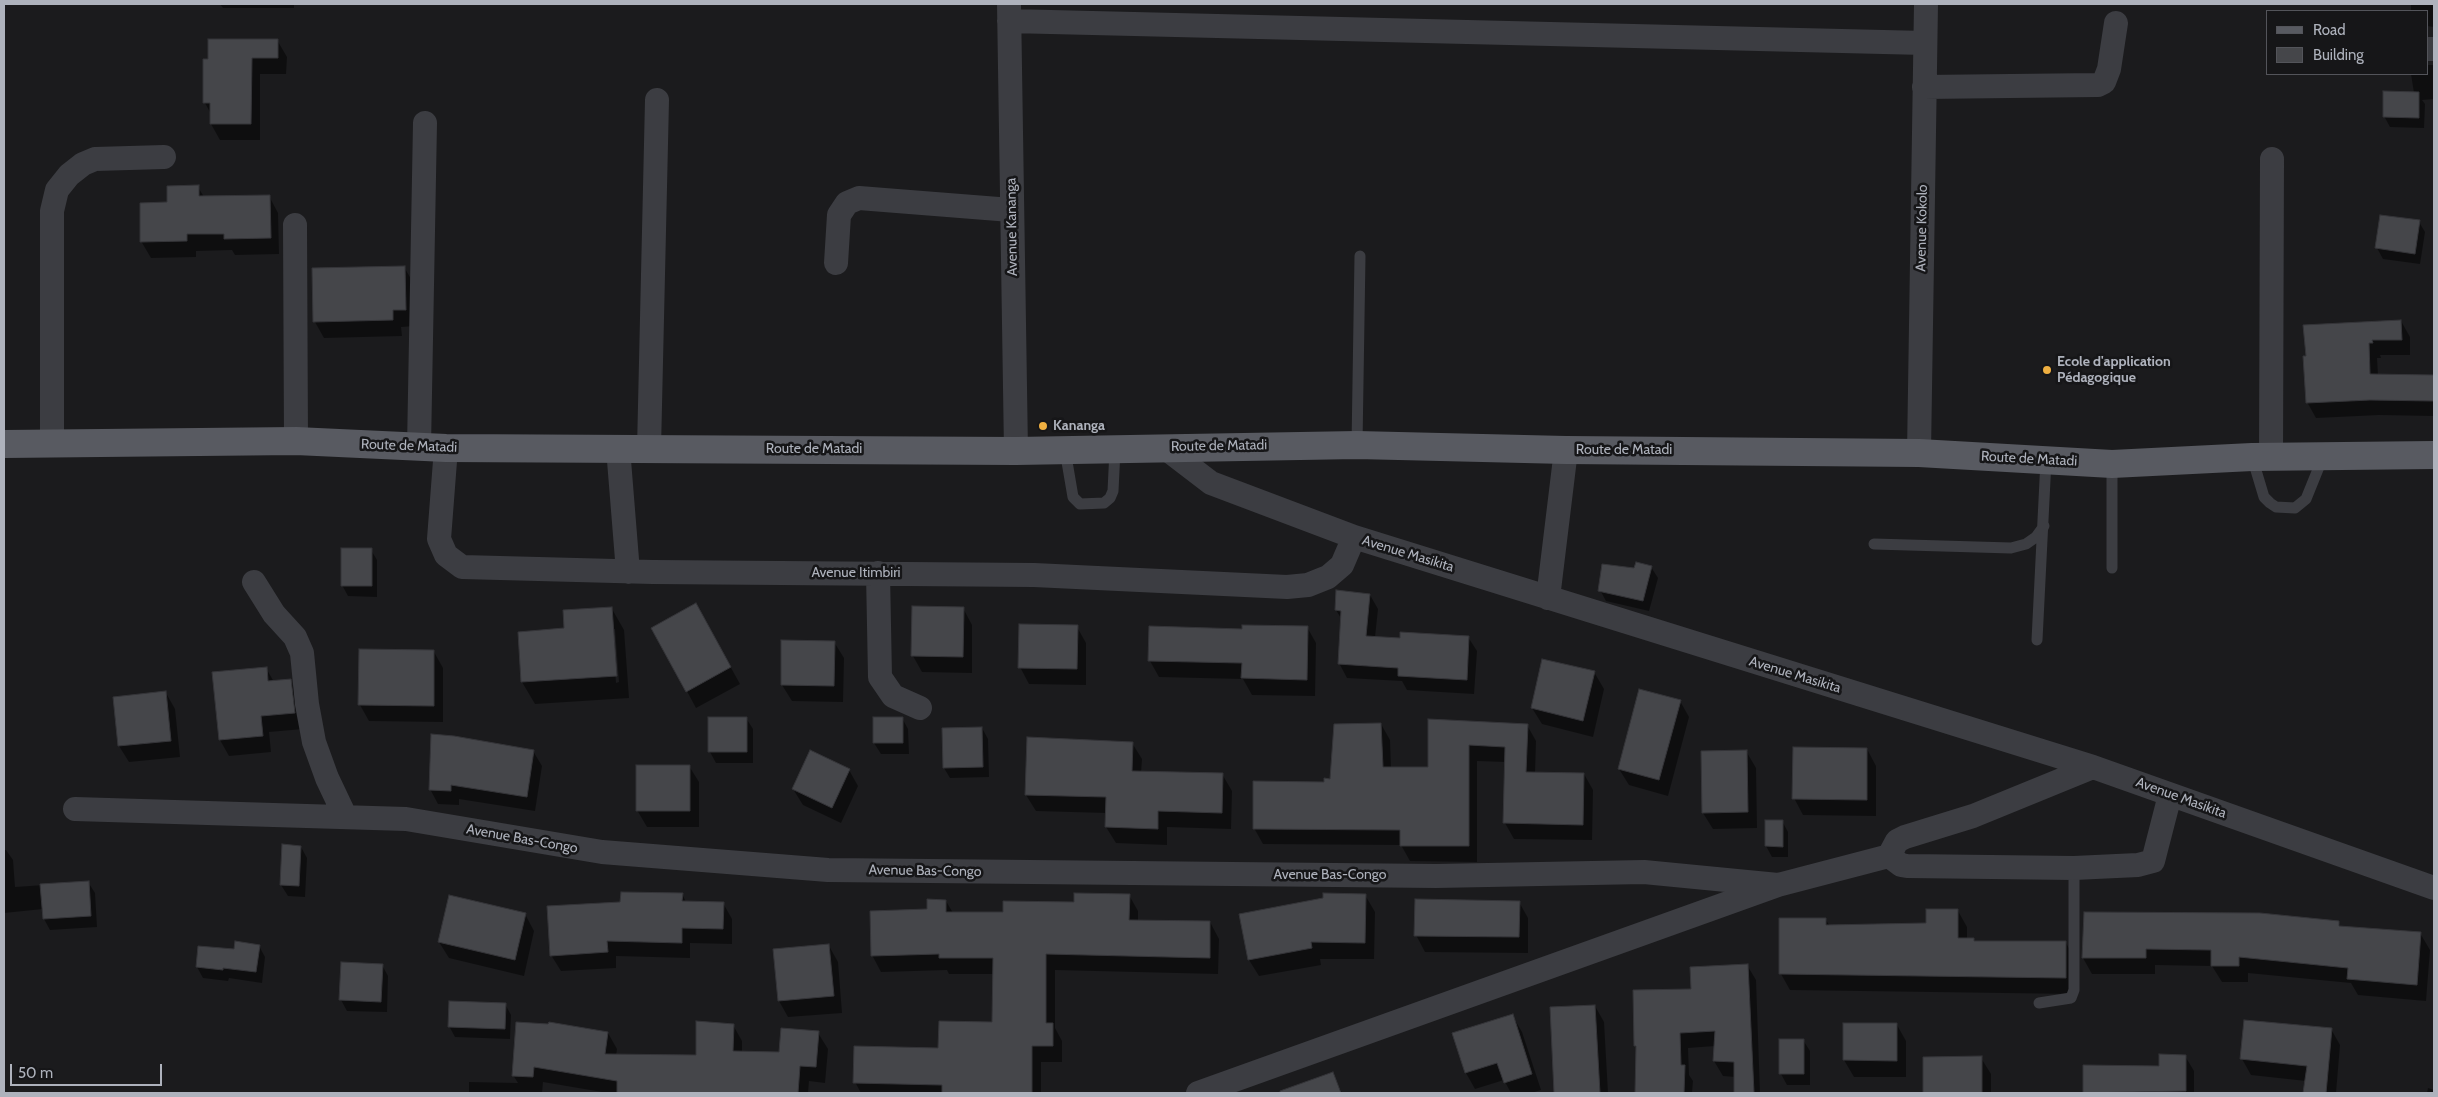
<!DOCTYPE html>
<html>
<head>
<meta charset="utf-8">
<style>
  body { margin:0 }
  #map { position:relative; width:2438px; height:1097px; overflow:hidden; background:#1b1b1d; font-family:Cabin,sans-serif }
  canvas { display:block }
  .frame { position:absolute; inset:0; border:5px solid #aeb2bc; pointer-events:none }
  .legend { position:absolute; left:2266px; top:10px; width:162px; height:65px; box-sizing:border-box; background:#161618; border:1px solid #53545a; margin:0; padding:6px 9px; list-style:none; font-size:15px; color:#aeb2bc }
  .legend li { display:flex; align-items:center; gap:10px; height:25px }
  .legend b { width:25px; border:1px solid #53545a }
  .scale { position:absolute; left:10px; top:1064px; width:152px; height:22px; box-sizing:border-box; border:2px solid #aeb2bc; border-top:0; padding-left:6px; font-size:15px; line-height:18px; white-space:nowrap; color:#aeb2bc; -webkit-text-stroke:4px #161618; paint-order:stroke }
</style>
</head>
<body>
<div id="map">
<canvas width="2438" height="1097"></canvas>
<div class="frame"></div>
<ul class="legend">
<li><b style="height:6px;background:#585a61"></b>Road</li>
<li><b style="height:14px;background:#45464a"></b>Building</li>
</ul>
<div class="scale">50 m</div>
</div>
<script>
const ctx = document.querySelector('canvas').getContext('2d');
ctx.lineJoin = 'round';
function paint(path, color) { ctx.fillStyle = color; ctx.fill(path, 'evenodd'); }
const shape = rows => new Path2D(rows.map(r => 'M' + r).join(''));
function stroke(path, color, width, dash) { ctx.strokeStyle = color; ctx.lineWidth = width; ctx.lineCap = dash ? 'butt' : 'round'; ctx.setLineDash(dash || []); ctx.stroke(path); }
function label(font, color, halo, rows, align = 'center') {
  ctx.font = font + ' Cabin,sans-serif'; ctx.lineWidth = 5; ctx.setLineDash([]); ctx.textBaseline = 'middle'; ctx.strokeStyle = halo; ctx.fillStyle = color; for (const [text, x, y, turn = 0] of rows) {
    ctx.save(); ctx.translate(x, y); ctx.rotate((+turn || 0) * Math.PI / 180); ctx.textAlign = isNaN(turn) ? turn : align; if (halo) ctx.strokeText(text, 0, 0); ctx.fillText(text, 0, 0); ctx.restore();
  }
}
paint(shape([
  [220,4,294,4,294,8,223,8],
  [2411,4,2434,4,2434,27,2427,26,2427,11,2411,11],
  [277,40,287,57,286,74,260,74,260,140,220,140,211,124,211,114,205,103,205,60],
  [2427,65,2434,65,2434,99,2422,100,2425,104,2424,128,2390,127,2384,116,2414,93,2411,74,2427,74],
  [198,187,204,197,269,196,278,213,279,254,235,255,232,250,196,251,196,257,151,258,141,241,168,204],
  [2419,222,2425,232,2420,264,2383,259,2377,248],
  [404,267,414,284,415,326,401,327,402,336,324,338,315,322],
  [2401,321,2410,337,2410,355,2380,355,2381,358,2377,358,2378,375,2434,376,2434,416,2379,415,2316,418,2307,402,2305,357],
  [371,550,377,560,377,597,348,596,342,585],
  [1651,567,1658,578,1649,611,1606,601,1600,590,1635,570],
  [1370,595,1378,609,1375,637,1401,639,1468,637,1477,651,1474,694,1407,690,1402,681,1347,678,1339,663,1342,620,1336,610],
  [963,608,972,625,972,673,922,672,913,656],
  [612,609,624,630,629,698,535,704,522,682,566,630],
  [612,629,615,629,619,682,616,683],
  [705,621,740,684,696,708,653,628],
  [1077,627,1086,643,1086,685,1029,684,1020,667],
  [1307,627,1316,643,1315,696,1252,695,1243,679,1159,677,1150,661,1243,630],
  [834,642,844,658,843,702,792,701,782,685],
  [434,652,443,668,443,722,369,721,360,705],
  [266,668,274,682,290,681,300,697,303,729,269,732,271,752,229,756,220,740],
  [1594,672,1604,689,1593,737,1542,724,1532,708],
  [166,693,175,709,180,757,129,762,119,746],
  [1680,701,1689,717,1668,796,1629,785,1619,769],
  [746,718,753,729,753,763,716,763,710,752],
  [902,718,908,729,909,754,881,754,874,743,874,719],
  [1429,720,1527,725,1536,741,1535,773,1584,774,1593,790,1592,840,1514,839,1505,823,1506,762,1477,761,1477,862,1410,861,1401,845,1263,844,1254,828,1331,780,1381,724,1390,740,1391,768,1430,768],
  [982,728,988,739,989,777,950,778,944,768],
  [1132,743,1142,759,1141,773,1222,774,1232,791,1231,829,1167,827,1167,845,1116,843,1106,827,1107,813,1036,811,1026,795],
  [1867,749,1876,766,1876,816,1803,815,1794,798],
  [533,751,542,766,535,811,459,799,459,805,438,804,430,789],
  [1746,751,1756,768,1757,828,1713,829,1703,813],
  [689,766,699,782,699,827,647,827,637,810],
  [849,770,858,786,841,823,803,805,793,789],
  [1766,821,1782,821,1788,832,1788,857,1772,857,1766,846],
  [301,847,307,858,305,897,288,896,281,885],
  [4,850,6,850,13,860,15,887,88,882,95,893,97,927,50,930,44,919,43,909,4,913],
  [682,894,686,902,723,903,732,919,732,944,690,943,690,958,616,956,616,968,561,971,551,955,621,903],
  [1129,895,1138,911,1138,921,1210,922,1219,939,1218,974,1055,970,1055,1028,1062,1041,1062,1062,1041,1062,1041,1093,861,1093,855,1082,939,1049,993,1023,994,974,949,974,947,970,881,972,872,955,928,911,946,901,953,913,1004,913],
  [1365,895,1375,912,1374,959,1320,959,1321,965,1259,976,1249,960],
  [1519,902,1528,918,1528,953,1425,952,1416,935],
  [1958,911,1967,927,1967,940,1973,940,1975,942,2066,943,2075,959,2075,994,1790,990,1781,974,1825,919,1830,926,1927,924],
  [525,914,534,931,524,976,449,958,439,942],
  [2338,922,2341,927,2420,933,2430,950,2426,1001,2358,995,2351,983,2248,973,2248,982,2222,982,2212,966,2155,965,2155,974,2092,974,2083,958],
  [259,946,265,957,262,983,229,978,228,981,203,978,197,967,235,950],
  [829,946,838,962,842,1013,788,1017,779,1001],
  [382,965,388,976,387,1012,347,1011,341,1000],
  [1747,965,1756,980,1760,1093,1735,1093,1735,1077,1723,1076,1714,1061,1715,1046,1688,1048,1689,1075,1693,1081,1692,1093,1636,1093,1637,1049,1635,1046,1692,990],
  [505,1004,511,1015,510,1039,455,1037,449,1026],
  [1595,1006,1604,1022,1608,1093,1555,1093,1551,1008],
  [1512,1015,1522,1032,1541,1090,1531,1093,1511,1093,1504,1080,1475,1089,1466,1073],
  [1845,1024,1897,1025,1906,1041,1906,1077,1854,1077,1844,1060],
  [733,1025,742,1041,742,1052,780,1053,818,1033,828,1049,825,1083,809,1081,808,1093,608,1093,543,1082,542,1093,469,1093,469,1082,518,1083,513,1075,608,1033,617,1049,616,1056,697,1056],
  [2331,1029,2340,1045,2336,1093,2305,1093,2306,1081,2251,1075,2242,1059],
  [1803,1040,1810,1051,1810,1085,1787,1085,1781,1074],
  [2185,1056,2194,1071,2194,1093,2084,1093,2084,1067,2160,1067],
  [1924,1058,1981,1058,1991,1074,1991,1093,1924,1093],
  [1332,1073,1342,1093,1285,1093,1284,1091],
  [2428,1088,2434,1090,2434,1093,2427,1093]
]), '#0007');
const building = shape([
  [208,39,278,39,278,58,252,58,251,124,210,124,210,103,203,103,203,59,208,59,208,39],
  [2383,91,2419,92,2419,118,2383,117,2383,91],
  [199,185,199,196,270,195,271,238,224,239,224,234,187,234,187,241,140,242,140,203,167,202,167,186,199,185],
  [2380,215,2420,220,2415,254,2375,248,2380,215],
  [405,266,406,310,393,310,393,320,313,322,312,268,405,266],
  [2401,320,2402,340,2372,340,2373,343,2369,343,2370,374,2434,375,2434,401,2370,400,2306,403,2303,356,2306,356,2303,325,2401,320],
  [341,548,372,548,372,586,341,586,341,548],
  [1636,562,1652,566,1643,601,1598,591,1602,564,1634,568,1636,562],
  [1336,590,1370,594,1366,636,1400,638,1400,632,1469,636,1467,680,1398,676,1398,668,1338,664,1341,611,1335,610,1336,590],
  [696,603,731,667,686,692,651,628,696,603],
  [912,606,964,607,963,657,911,656,912,606],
  [612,607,617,676,521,682,518,632,564,628,563,610,612,607],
  [1019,624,1078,625,1077,669,1018,668,1019,624],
  [1242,625,1308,626,1307,680,1241,678,1242,663,1148,661,1149,626,1242,629,1242,625],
  [781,640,835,641,834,686,781,685,781,640],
  [359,649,434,650,434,706,358,705,359,649],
  [1542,659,1595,671,1583,721,1531,708,1542,659],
  [267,667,268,681,291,679,295,713,261,716,263,736,219,740,212,672,267,667],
  [1639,689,1681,700,1659,780,1618,769,1639,689],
  [166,691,171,741,118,746,113,697,166,691],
  [708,717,747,717,747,752,708,752,708,717],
  [873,717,903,717,903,743,873,743,873,717],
  [1428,719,1528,724,1526,772,1584,773,1583,825,1503,823,1505,747,1469,745,1469,846,1400,846,1400,830,1253,829,1253,781,1324,782,1324,778,1330,779,1334,724,1381,723,1383,767,1428,767,1428,719],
  [982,727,983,767,943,768,942,728,982,727],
  [431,734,454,736,534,750,527,797,451,785,451,791,429,790,431,734],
  [1027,737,1133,742,1132,771,1223,773,1222,813,1158,811,1158,829,1105,827,1106,797,1025,795,1027,737],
  [1793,747,1867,748,1867,800,1792,799,1793,747],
  [810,750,850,769,832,808,792,789,810,750],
  [1747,750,1748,812,1702,813,1701,751,1747,750],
  [636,765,690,765,690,811,636,811,636,765],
  [1765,820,1783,820,1783,847,1765,846,1765,820],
  [282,844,301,846,299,886,280,885,282,844],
  [89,881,91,916,43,919,40,884,89,881],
  [621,892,683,893,682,901,724,902,723,929,682,928,682,943,607,941,608,952,550,956,547,906,620,902,621,892],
  [1074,893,1130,894,1129,920,1210,921,1210,958,1046,954,1046,1023,1053,1023,1053,1046,1032,1046,1032,1093,942,1093,942,1085,853,1083,854,1046,938,1048,939,1021,992,1022,993,958,939,958,939,954,871,956,870,911,927,909,927,899,946,900,946,912,1003,912,1003,901,1074,902,1074,893],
  [1323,893,1366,894,1365,943,1311,942,1312,948,1248,960,1239,914,1323,898,1323,893],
  [449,895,526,913,515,960,438,942,449,895],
  [1415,899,1520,901,1519,937,1414,936,1415,899],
  [1926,909,1958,909,1958,938,1974,938,1974,941,2066,941,2066,978,1779,974,1779,918,1826,918,1826,925,1926,923,1926,909],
  [2084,912,2260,913,2339,921,2339,926,2421,932,2417,985,2347,979,2348,968,2239,957,2239,966,2211,966,2211,950,2146,949,2146,958,2082,958,2084,912],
  [235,941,260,945,256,972,223,968,223,970,196,967,198,946,234,949,235,941],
  [829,944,834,996,778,1001,773,949,829,944],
  [341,962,383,964,381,1002,339,1000,341,962],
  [1748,964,1754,1093,1734,1093,1734,1062,1713,1061,1715,1031,1680,1033,1681,1065,1685,1065,1684,1093,1635,1093,1636,1046,1634,1046,1633,990,1691,989,1690,967,1748,964],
  [449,1001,506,1003,505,1029,448,1027,449,1001],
  [1595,1005,1600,1093,1554,1093,1550,1007,1595,1005],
  [1513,1014,1532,1074,1504,1083,1497,1063,1465,1073,1452,1033,1513,1014],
  [2244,1020,2332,1028,2326,1093,2303,1093,2307,1066,2240,1059,2244,1020],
  [696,1021,734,1024,733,1051,779,1052,781,1028,819,1031,816,1067,800,1066,798,1093,617,1093,617,1081,534,1067,533,1077,512,1076,516,1022,548,1024,549,1022,608,1032,605,1054,696,1055,696,1021],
  [1843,1023,1897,1023,1897,1061,1843,1060,1843,1023],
  [1779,1039,1804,1039,1804,1074,1779,1074,1779,1039],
  [2159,1054,2186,1055,2186,1091,2083,1093,2083,1065,2159,1066,2159,1054],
  [1982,1056,1982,1093,1923,1093,1923,1057,1982,1056],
  [1333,1072,1341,1093,1280,1093,1280,1091,1333,1072]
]);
paint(building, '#45464a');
stroke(building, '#353539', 1);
stroke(shape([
  [1357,445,1360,256],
  [1065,450,1073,497,1080,504,1104,503,1110,498,1113,491,1115,450],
  [2252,457,2264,497,2270,503,2276,507,2295,508,2306,499,2323,457],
  [1874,544,2011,548,2026,544,2036,537,2044,526],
  [2112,568,2112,464],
  [2037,640,2046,460],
  [2039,1003,2071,998,2074,990,2074,868]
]), '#3c3d42', 11);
stroke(shape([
  [1009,4,1016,451],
  [1009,21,1925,43],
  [2427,49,2434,49],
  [1924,87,2098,85,2104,82,2109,69,2116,23],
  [295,225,296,441],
  [836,263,839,215,847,203,859,198,1011,210],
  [52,444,52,211,57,190,69,175,83,164,95,159,164,157],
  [419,447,425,123],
  [1164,447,1211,483,1354,537,2093,767,2434,888],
  [446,448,439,539,446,555,462,567,653,572,1034,575,1287,587,1308,585,1328,577,1342,565,1354,537],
  [618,448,628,572],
  [649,449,657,100],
  [1919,453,1926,4],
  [2271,457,2272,159],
  [878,573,880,677,893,696,920,708],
  [254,582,274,614,295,637,302,653,307,704,314,742,327,778,345,816],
  [1548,598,1566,450],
  [75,809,406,819,602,852,828,870,1436,876,1644,872,1778,885],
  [1889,856,1901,865,1907,866,2074,868,2138,865,2153,861,2170,795],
  [1198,1093,1778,885,1889,856,1897,841,1905,837,1973,816,2093,767]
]), '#3c3d42', 24);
stroke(shape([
  [4,444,296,441,446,448,1016,451,1357,445,1566,450,1919,453,2112,464,2252,457,2434,455]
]), '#585a61', 28);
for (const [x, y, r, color] of [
  [2047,370,5,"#efaf41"],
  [1043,426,5,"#efaf41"]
]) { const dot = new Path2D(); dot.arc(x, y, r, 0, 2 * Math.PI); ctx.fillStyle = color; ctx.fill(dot); stroke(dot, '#161618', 2); }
label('14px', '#aeb2bc', '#161618', [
  ["Avenue Kananga",1012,227,-91],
  ["Avenue Kokolo",1922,228,-89],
  ["Route de Matadi",409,446,2],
  ["Route de Matadi",1219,446,-1],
  ["Route de Matadi",814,449],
  ["Route de Matadi",1624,450],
  ["Route de Matadi",2029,459,3],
  ["Avenue Masikita",1408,554,17],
  ["Avenue Itimbiri",856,573],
  ["Avenue Masikita",1795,675,17],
  ["Avenue Masikita",2181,798,20],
  ["Avenue Bas-Congo",522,839,10],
  ["Avenue Bas-Congo",925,871,1],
  ["Avenue Bas-Congo",1330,875]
]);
label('bold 14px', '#aeb2bc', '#161618', [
  ["Ecole d'application",2057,362],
  ["Pédagogique",2057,378],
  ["Kananga",1053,426]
], 'left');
</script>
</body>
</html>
